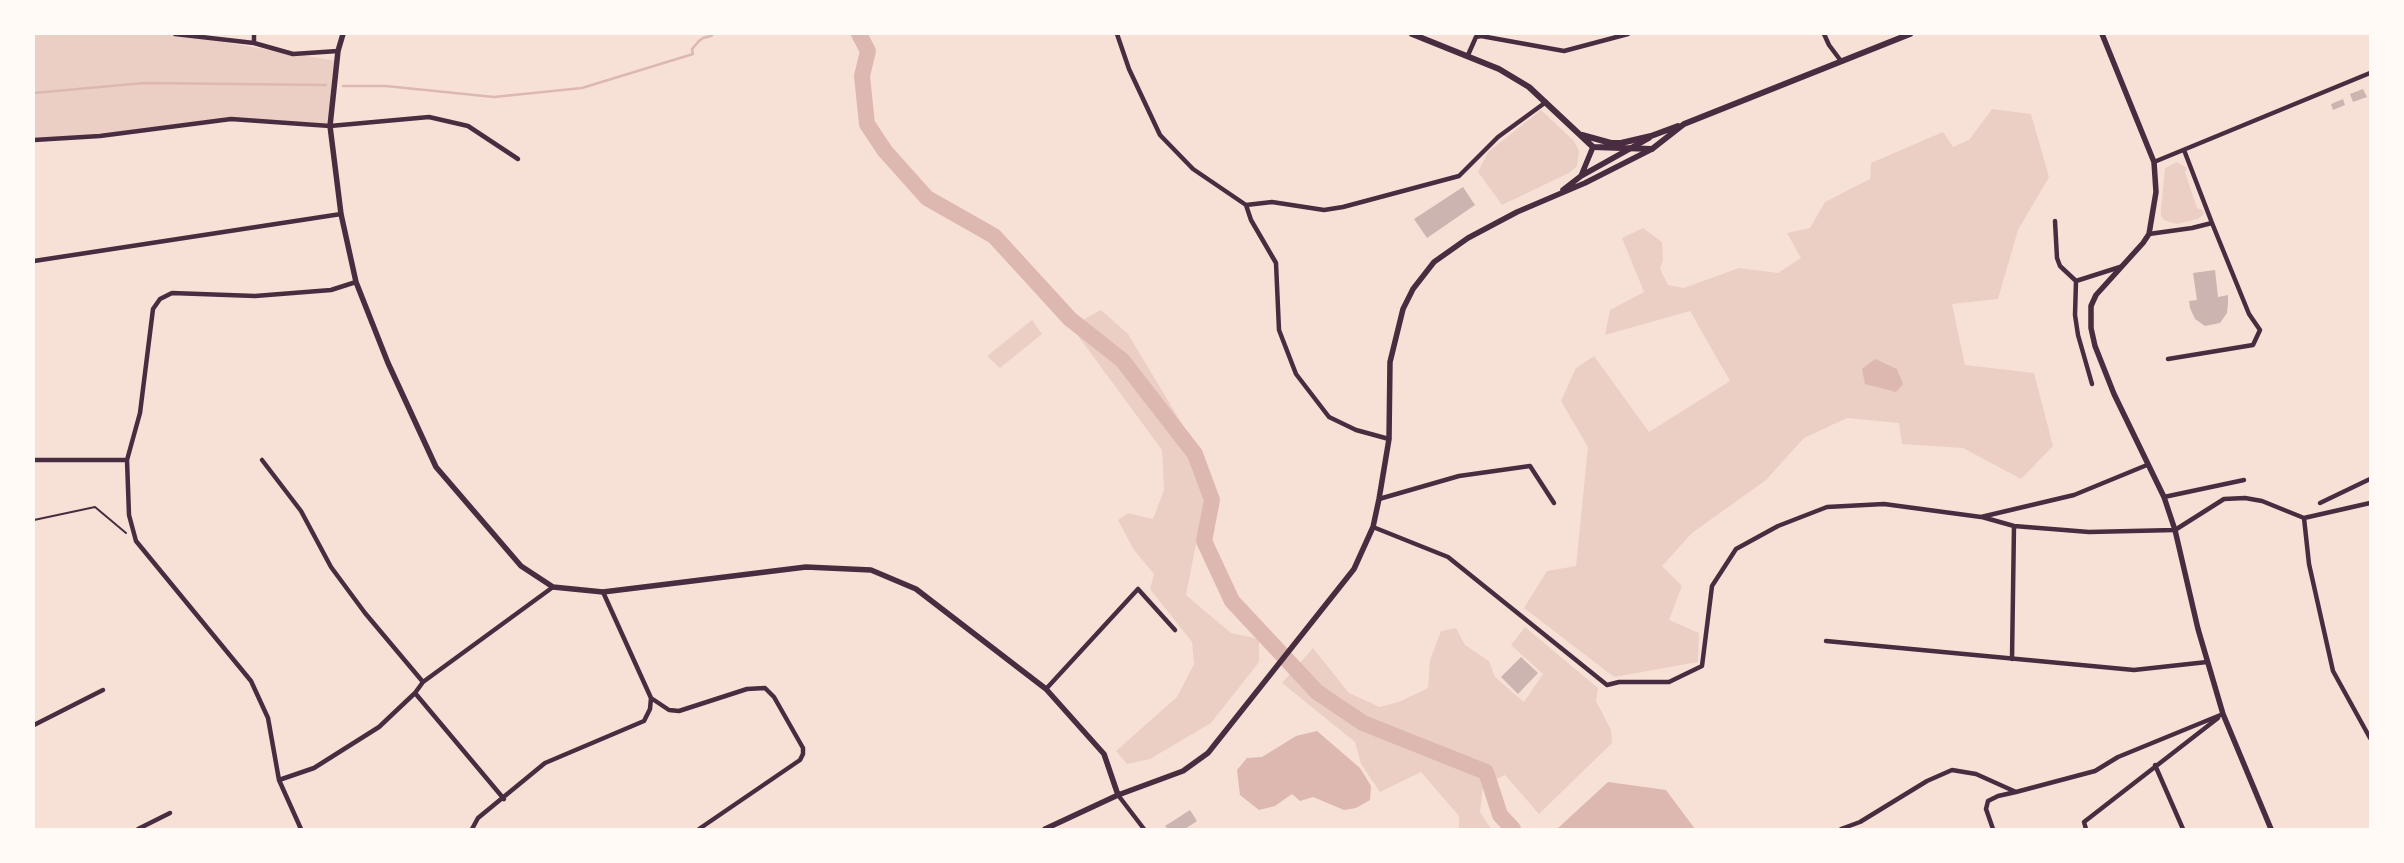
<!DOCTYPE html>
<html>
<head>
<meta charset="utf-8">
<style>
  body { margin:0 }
  #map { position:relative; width:2404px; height:863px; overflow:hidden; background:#f7e1d7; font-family:"PT Sans",sans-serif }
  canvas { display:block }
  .frame { position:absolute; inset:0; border:35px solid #fffaf5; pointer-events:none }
</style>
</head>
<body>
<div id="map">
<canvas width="2404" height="863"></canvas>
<div class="frame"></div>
</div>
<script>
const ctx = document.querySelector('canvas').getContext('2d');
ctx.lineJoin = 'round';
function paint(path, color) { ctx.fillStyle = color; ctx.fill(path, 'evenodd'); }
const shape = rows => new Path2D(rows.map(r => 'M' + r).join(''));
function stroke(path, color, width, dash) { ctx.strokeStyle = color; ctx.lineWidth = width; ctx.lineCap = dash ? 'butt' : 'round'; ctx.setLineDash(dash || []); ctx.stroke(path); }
paint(shape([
  [175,34,337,61,330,126,231,119,100,136,34,140,34,35],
  [1992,109,2031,114,2049,177,2018,230,1998,299,1952,304,1965,365,2034,373,2053,446,2021,479,1963,448,1902,444,1899,423,1847,418,1804,438,1766,480,1692,533,1662,566,1682,586,1669,620,1699,633,1698,662,1614,677,1524,608,1547,571,1576,566,1588,447,1561,401,1576,368,1594,356,1649,432,1730,381,1690,311,1605,335,1610,310,1644,292,1622,238,1643,228,1662,242,1663,260,1660,269,1668,285,1684,288,1739,268,1778,273,1801,258,1787,233,1810,228,1825,202,1870,179,1871,163,1943,132,1953,147,1969,140],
  [1541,110,1574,141,1579,151,1577,166,1569,173,1502,205,1478,172,1488,152],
  [2177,162,2187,168,2185,172,2197,208,2203,210,2204,214,2198,219,2176,224,2164,220,2161,216,2161,210,2165,168],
  [1101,310,1128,334,1191,439,1204,503,1186,595,1231,633,1259,639,1259,662,1211,723,1150,759,1127,764,1116,751,1177,697,1194,664,1192,642,1150,589,1154,574,1134,550,1118,520,1128,513,1153,519,1164,490,1162,450,1073,329,1086,318],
  [1032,320,1042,334,1000,368,987,356],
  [1525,627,1598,688,1596,701,1611,730,1612,743,1539,814,1505,775,1483,786,1480,812,1491,829,1459,829,1459,816,1421,772,1380,792,1361,764,1355,742,1282,683,1313,648,1349,693,1380,707,1401,701,1428,688,1430,660,1441,631,1456,628,1465,645,1489,661,1495,677,1524,702,1543,674,1511,645]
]), '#ebcfc5');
paint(shape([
  [1875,359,1897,369,1903,384,1896,392,1865,384,1862,369],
  [1317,731,1360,768,1371,786,1370,800,1356,808,1344,810,1313,797,1300,801,1292,794,1275,806,1259,810,1240,795,1237,770,1247,758,1262,757,1296,736],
  [1608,782,1666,790,1695,829,1557,829]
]), '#dcb8b0');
stroke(shape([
  [343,86,386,86,494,97,582,88,693,54,692,49,699,41,703,38,711,36,713,34],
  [34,93,144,83,326,85]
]), '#dcb8b0', 2.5);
stroke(shape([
  [859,34,868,51,862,76,867,124,885,151,927,198,994,236,1070,319,1122,360,1195,454,1212,500,1204,541,1232,601,1317,692,1363,723,1486,772,1500,815,1513,829]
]), '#dcb8b0', 16);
paint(shape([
  [2363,89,2367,97,2353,102,2350,94],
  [2343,99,2345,105,2333,110,2331,104],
  [1463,187,1475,205,1427,238,1414,219],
  [2215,270,2218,297,2228,295,2228,303,2227,313,2220,323,2205,326,2195,319,2190,308,2189,301,2197,300,2193,273],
  [1521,657,1538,673,1518,694,1501,677],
  [1190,810,1197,821,1185,829,1168,829,1165,826]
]), '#ccb4b1');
stroke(shape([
  [34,520,95,507,126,533]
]), '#4a2c40', 2);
stroke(shape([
  [175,34,254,43,293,54,338,51],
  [254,34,254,43],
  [1117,34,1129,69,1160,135,1193,169,1246,205,1251,220,1276,263,1279,330,1296,374,1329,417,1356,430,1389,439],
  [1824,34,1829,45,1841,61],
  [1468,55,1476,37,1481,36,1564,51,1628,34],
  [34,140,100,136,231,119,330,126,429,117,468,126,518,159],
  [2154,162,2370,73],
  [1246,205,1272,202,1324,210,1343,207,1459,176,1498,137,1546,102],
  [2055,221,2057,258,2060,266,2076,281,2075,315,2078,335,2092,384],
  [2149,234,2192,228,2212,223,2184,150],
  [34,261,341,214],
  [2076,281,2120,267],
  [2168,359,2253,345,2260,330,2249,314,2212,223],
  [34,460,127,460,140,413,153,309,160,299,172,293,255,296,331,290,356,282],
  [127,460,129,515,136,541,251,681,268,718,279,780,301,829],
  [262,460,301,511,331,567,365,613,423,682],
  [2164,497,2244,480],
  [1379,499,1459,476,1530,466,1554,503],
  [2320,503,2370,479],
  [1982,517,2014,526,2089,532,2175,530,2224,499,2245,498,2262,501,2304,518,2370,503],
  [2304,518,2309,564,2333,671,2370,738],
  [1373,527,1448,557,1607,685,1619,682,1669,682,1702,666,1712,586,1736,549,1778,526,1827,507,1884,504,1981,517,2074,495,2147,465],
  [603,592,651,698],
  [1826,641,2134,670,2207,662],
  [2012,659,2014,526],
  [1046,689,1138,589,1175,630],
  [415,693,504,799],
  [34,725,103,690],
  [2155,765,2183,829],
  [279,780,314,768,379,727,415,693,423,682,553,587],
  [1118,795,1144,829],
  [138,829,170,813],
  [472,829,478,818,545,763,644,721,650,709,651,698,669,710,679,711,747,689,765,688,774,697,803,748,803,754,800,760,699,829],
  [1841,829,1860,822,1927,781,1952,770,1976,774,2016,792,2095,771,2118,757,2223,714],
  [1993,829,1986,809,1988,801,1998,796,2016,792],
  [2086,829,2084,822,2218,718]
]), '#4a2c40', 4.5);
stroke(shape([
  [343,34,338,51,330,126,341,214,356,282,388,363,436,467,521,566,553,587,603,592,806,567,871,570,916,589,1046,689,1104,754,1118,795],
  [2102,34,2154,162,2156,192,2149,234,2143,243,2096,295,2091,306,2091,328,2095,346,2114,394,2164,497,2175,530,2198,629,2223,714,2271,829],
  [1581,176,1593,147],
  [1563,190,1581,176,1649,138],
  [1045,829,1118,795,1183,771,1208,753,1354,569,1373,527,1379,499,1389,439,1390,362,1403,309,1413,289,1434,262,1468,238,1517,212,1585,183,1652,149]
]), '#4a2c40', 5.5);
stroke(shape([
  [1412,34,1499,69,1529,87,1593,147,1652,149,1684,124,1910,34],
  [1582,135,1611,143,1621,143,1651,136,1678,126]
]), '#4a2c40', 6);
</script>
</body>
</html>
